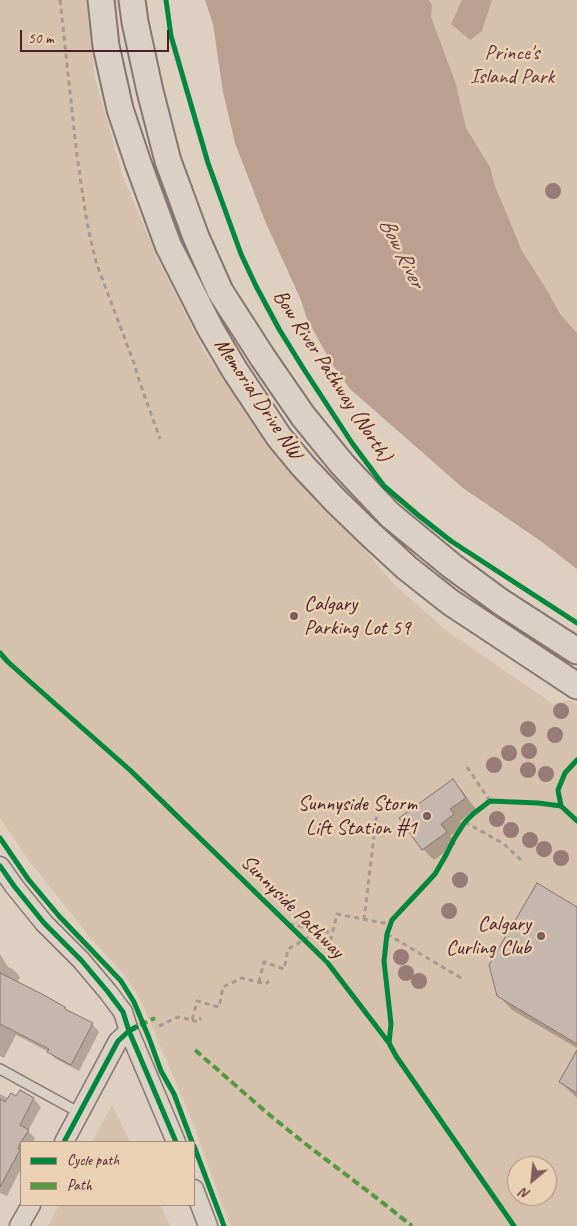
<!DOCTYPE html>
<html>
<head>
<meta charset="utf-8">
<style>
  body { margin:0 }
  #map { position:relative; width:577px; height:1226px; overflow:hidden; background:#ded0c0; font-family:Caveat,sans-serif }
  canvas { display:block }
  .legend { position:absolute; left:20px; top:1141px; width:175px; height:65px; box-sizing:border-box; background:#ebd1b3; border:1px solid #ab8a7d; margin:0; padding:6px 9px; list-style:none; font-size:15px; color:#4a1f2b }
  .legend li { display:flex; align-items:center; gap:10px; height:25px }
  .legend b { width:25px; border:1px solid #ab8a7d }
  .north { position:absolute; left:507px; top:1156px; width:50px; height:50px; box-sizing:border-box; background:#ebd1b3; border:1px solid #ab8a7d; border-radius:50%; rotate:208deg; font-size:14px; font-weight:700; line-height:20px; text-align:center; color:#4a1f2b }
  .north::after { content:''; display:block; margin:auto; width:18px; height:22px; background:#7e5d5f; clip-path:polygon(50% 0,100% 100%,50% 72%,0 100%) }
  .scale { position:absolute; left:20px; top:30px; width:149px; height:22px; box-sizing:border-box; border:2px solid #4a1f2b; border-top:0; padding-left:6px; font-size:15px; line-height:18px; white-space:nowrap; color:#4a1f2b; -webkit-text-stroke:4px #ebd1b3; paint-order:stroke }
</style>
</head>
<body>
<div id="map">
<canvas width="577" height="1226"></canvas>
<ul class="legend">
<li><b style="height:6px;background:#00873e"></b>Cycle path</li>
<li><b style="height:6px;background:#559a41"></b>Path</li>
</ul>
<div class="north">N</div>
<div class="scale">50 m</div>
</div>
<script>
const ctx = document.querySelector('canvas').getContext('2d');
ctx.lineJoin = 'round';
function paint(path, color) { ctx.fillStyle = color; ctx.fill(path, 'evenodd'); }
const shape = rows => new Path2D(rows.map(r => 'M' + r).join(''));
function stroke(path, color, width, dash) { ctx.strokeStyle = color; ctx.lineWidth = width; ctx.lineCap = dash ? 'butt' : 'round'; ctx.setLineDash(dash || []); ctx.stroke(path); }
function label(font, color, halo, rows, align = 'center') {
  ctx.font = font + ' Caveat,sans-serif'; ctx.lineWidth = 5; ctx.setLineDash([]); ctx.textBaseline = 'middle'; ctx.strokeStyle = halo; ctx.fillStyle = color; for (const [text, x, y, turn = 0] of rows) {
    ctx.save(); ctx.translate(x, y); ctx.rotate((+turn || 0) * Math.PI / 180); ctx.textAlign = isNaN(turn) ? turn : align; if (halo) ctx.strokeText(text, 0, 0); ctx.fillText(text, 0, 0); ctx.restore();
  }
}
paint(shape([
  [0,0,86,0,95,77,123,177,158,259,205,353,276,452,340,521,394,584,443,628,553,704,569,700,577,705,577,1226,230,1226,190,1116,142,1003,135,991,123,973,92,940,27,858,0,818],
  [517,1166,547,1166,547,1196,517,1196],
  [422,0,577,0,577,341,553,315,473,167],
  [112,1105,130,1142,92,1142],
  [59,1205,160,1205,170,1226,48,1226]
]), '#d6c1ad');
paint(shape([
  [205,0,429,0,432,5,431,17,456,84,466,128,490,167,495,186,522,251,545,287,560,314,577,333,577,569,542,542,463,488,350,389,332,364,307,319,301,300,265,221,235,143,223,92,213,24],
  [462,0,492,0,482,31,470,40,451,24]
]), '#bba091');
paint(shape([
  [453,781,463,792,476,809,460,821,464,826,450,836,456,844,434,860,423,849,401,819],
  [577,908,577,1048,512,1010,498,995],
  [0,954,8,967,13,969,20,977,17,983,92,1024,99,1032,79,1071,56,1059,49,1052,16,1035,4,1058,0,1056],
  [577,1052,577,1098,560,1082],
  [20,1092,34,1099,41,1107,28,1131,35,1138,33,1142,21,1142,21,1169,7,1196,0,1193,0,1094,9,1099,17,1098]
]), '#0003');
const building = shape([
  [453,779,466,798,450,809,454,814,441,824,447,832,422,850,399,818,453,779],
  [537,883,577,907,577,1044,497,996,489,965,537,883],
  [0,973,42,994,65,1007,65,1009,93,1023,71,1065,47,1052,49,1049,0,1024,0,973],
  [577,1050,577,1093,559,1082,577,1050],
  [20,1090,34,1098,20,1125,29,1130,21,1142,18,1149,20,1150,0,1187,0,1099,5,1102,11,1093,16,1096,20,1090]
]);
paint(building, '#c4b7ad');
stroke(building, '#857671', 1);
const service = shape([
  [0,1069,80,1113]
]);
const minor = shape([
  [0,866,14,886,44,923,81,960,108,992,123,1012,129,1031,176,1142],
  [64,1142,118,1041,129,1031],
  [194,1189,208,1226],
  [19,1226,31,1205]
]);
const secondary = shape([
  [101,0,106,46,120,109,138,163,168,245,210,328,234,369,279,437,303,466,336,501,368,532,407,568,450,602,577,686],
  [132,0,135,22,150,91,168,161,196,237,220,291,263,358,303,416,342,464,390,515,452,566,501,602,577,651]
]);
stroke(service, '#857671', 12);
stroke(minor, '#857671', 21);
stroke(secondary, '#857671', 29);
stroke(shape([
  [60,0,77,156,87,223,96,262,134,363,139,380,160,439],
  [467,767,490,801],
  [465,822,504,844,521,860],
  [364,920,376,819,380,802],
  [289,924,333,933],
  [387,934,461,978],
  [259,982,264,962,284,969,288,949,314,934,331,939,337,914,383,923,392,920],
  [192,1020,198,1022,201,1018],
  [159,1026,178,1017,192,1020,197,1001,219,1007,223,987,242,978,266,984,269,981]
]), '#a69a94', 3, [5, 4]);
stroke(service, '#dad0c4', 9);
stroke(minor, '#dad0c4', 18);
stroke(secondary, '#dad0c4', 25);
stroke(shape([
  [140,1025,155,1018],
  [195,1050,266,1112,303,1142,378,1199,412,1226]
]), '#559a41', 4, [8, 4]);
stroke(shape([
  [166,0,171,36,208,163,241,254,256,286,279,329,303,368,352,443,384,486,418,515,451,541,577,623],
  [0,653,8,662,36,687,131,771,327,962,389,1043,396,1056,514,1226],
  [577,760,565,773,558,790,561,806,577,821],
  [0,838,28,879,59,916,121,981,134,1002,149,1038,161,1071,174,1094,192,1142],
  [0,866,14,886,44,923,81,960,108,992,123,1012,129,1031,176,1142],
  [389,1043,391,1024,384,961,387,934,392,920,435,874,446,855,454,839,465,822,473,814,490,801,538,803,561,806],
  [64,1142,118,1041,129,1031,136,1027],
  [194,1146,224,1226]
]), '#00873e', 5);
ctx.fillStyle = '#987b77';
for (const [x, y] of [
  [553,191],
  [561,711],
  [528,729],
  [555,735],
  [529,751],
  [509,753],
  [494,765],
  [528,770],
  [546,774],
  [497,819],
  [511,830],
  [530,840],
  [544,849],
  [561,858],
  [460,880],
  [449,911],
  [401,957],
  [406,973],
  [419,981]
]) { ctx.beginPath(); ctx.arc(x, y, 8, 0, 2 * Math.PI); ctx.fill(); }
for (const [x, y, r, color] of [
  [294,616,5,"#7e5d5f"],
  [427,816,5,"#7e5d5f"],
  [541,936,5,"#7e5d5f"]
]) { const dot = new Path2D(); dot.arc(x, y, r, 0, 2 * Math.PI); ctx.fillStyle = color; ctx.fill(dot); stroke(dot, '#ebd1b3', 2); }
label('21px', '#5e353c', '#ebd1b3', [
  ["Prince's",512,53],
  ["Island Park",512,77]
]);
label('21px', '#4a1f2b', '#ebd1b3', [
  ["Bow River Pathway (North)",332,376,57],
  ["Memorial Drive NW",258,399,56],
  ["Sunnyside Pathway",292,907,45]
]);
label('21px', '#4a1f2b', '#ebd1b3', [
  ["Calgary",304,604,"left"],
  ["Parking Lot 59",304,628,"left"],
  ["Sunnyside Storm",417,804],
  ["Lift Station #1",417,828],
  ["Calgary",531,924],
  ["Curling Club",531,948]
], 'right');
label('italic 22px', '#623a40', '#ebd1b3', [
  ["Bow River",401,253,63]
]);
</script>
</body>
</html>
